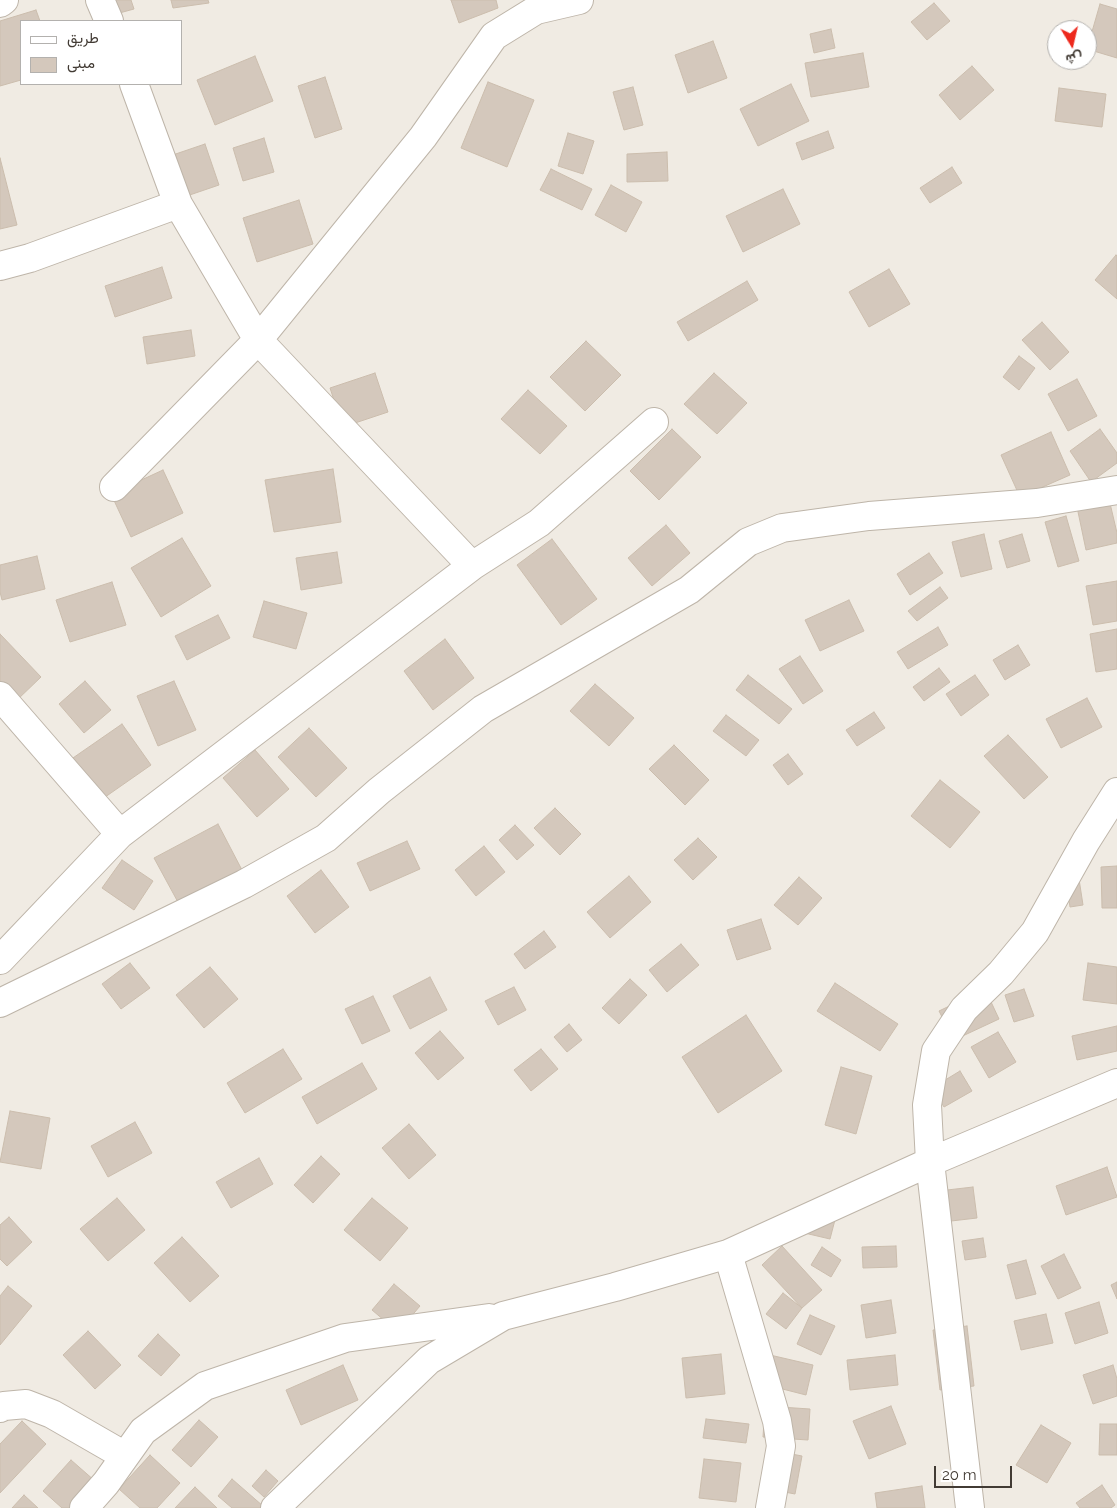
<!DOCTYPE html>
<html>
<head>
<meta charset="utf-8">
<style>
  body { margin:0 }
  #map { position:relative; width:1117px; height:1508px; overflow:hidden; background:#f0ebe3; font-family:Raleway,Vazirmatn,sans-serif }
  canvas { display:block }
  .legend { position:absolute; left:20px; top:20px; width:162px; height:65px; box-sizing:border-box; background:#fff; border:1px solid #b3b1ae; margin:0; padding:6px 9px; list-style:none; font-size:15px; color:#423b34 }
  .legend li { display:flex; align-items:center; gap:10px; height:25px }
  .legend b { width:25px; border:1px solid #b3b1ae }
  .north { position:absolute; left:1047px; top:20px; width:50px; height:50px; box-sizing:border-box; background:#fff; border:1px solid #b3b1ae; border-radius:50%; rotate:171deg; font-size:14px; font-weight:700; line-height:20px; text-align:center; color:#423b34 }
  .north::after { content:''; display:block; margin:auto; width:18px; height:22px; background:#ed291d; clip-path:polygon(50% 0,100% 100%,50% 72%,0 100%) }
  .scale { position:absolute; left:934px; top:1466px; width:78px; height:22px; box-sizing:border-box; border:2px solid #423b34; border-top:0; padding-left:6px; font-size:15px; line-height:18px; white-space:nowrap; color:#423b34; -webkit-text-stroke:4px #fff; paint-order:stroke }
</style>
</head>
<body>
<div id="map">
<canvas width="1117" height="1508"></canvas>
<ul class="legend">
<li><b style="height:6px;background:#fff"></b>طريق</li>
<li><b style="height:14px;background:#d4c8bc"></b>مبنى</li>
</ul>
<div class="north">ش</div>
<div class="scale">20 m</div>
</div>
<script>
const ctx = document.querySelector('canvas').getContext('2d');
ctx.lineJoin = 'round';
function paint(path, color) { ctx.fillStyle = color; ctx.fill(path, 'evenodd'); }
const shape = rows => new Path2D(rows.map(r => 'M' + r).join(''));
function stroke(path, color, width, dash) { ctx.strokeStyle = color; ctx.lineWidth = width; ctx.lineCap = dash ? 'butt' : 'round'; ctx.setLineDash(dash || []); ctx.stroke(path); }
const building = shape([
  [96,0,131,0,134,9,101,18,96,0],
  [171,0,208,0,209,3,173,8,171,0],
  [451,0,496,0,498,8,459,23,451,0],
  [934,3,950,21,927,40,911,22,934,3],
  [1100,4,1117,9,1117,58,1087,49,1100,4],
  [36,10,40,21,21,21,21,80,0,86,0,21,36,10],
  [831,29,835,48,814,53,810,34,831,29],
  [713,41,727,78,688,93,675,55,713,41],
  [863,53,869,87,811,97,805,63,863,53],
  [255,56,273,101,215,125,197,80,255,56],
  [972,66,994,90,960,120,939,95,972,66],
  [325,77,342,129,315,138,298,86,325,77],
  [488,82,534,100,507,167,461,148,488,82],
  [791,84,809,121,758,146,740,109,791,84],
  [633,87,643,125,624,130,613,92,633,87],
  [1059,88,1106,94,1102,127,1055,121,1059,88],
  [828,131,834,148,802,160,796,143,828,131],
  [568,133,594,141,583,174,558,166,568,133],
  [264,138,274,172,243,181,233,148,264,138],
  [205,144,219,185,175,200,161,159,205,144],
  [667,152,668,181,627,182,627,154,667,152],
  [0,158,17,225,0,229,0,158],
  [952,167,962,183,930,203,920,188,952,167],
  [551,169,592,189,582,210,540,190,551,169],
  [611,185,642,202,626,232,595,215,611,185],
  [783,189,800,224,743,252,726,216,783,189],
  [299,200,313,244,257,262,243,218,299,200],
  [1116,255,1117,256,1117,299,1095,280,1116,255],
  [162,267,172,298,115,317,105,286,162,267],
  [889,269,910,304,869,327,849,292,889,269],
  [747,281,758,300,688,341,677,322,747,281],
  [1042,322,1069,352,1050,370,1022,340,1042,322],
  [191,330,195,356,147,364,143,337,191,330],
  [586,341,621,375,585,411,550,377,586,341],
  [1019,356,1035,368,1019,390,1003,377,1019,356],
  [375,373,388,412,343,427,330,388,375,373],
  [714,373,747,403,717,434,684,404,714,373],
  [1077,379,1097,416,1068,431,1048,394,1077,379],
  [528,390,567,426,540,454,501,419,528,390],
  [672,429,701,457,659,500,630,471,672,429],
  [1100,429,1117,453,1117,463,1091,482,1070,451,1100,429],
  [1051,432,1070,475,1020,497,1001,455,1051,432],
  [333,469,341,522,274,532,265,480,333,469],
  [163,470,183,513,131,537,111,494,163,470],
  [1109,499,1117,533,1117,543,1086,550,1077,507,1109,499],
  [1066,516,1079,561,1058,567,1045,522,1066,516],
  [666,525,690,553,652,586,628,558,666,525],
  [984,534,992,569,961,577,952,542,984,534],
  [1022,534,1030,561,1007,568,999,541,1022,534],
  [182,538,211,586,161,617,131,568,182,538],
  [552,539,597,599,561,625,517,565,552,539],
  [337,552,342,583,301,590,296,558,337,552],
  [929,553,943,573,910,595,897,574,929,553],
  [37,556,45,589,2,600,0,592,0,565,37,556],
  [1117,581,1117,621,1093,625,1086,586,1117,581],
  [112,582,126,625,70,642,56,600,112,582],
  [940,587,948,598,917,621,908,611,940,587],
  [849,600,864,631,820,651,805,620,849,600],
  [264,601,307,613,296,649,253,637,264,601],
  [218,615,230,638,187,660,175,636,218,615],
  [938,627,948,645,908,669,897,652,938,627],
  [1117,629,1117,669,1096,672,1090,634,1117,629],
  [0,634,41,677,16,701,0,685,0,634],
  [445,639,474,678,433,710,404,671,445,639],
  [1018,645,1030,665,1005,680,993,660,1018,645],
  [800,656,823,691,803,704,779,669,800,656],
  [939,668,950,682,924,701,913,687,939,668],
  [748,675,792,709,779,724,736,690,748,675],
  [975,675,989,695,961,716,946,694,975,675],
  [85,681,111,710,84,733,59,704,85,681],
  [174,681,196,730,158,746,137,696,174,681],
  [595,684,634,718,609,746,570,711,595,684],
  [1087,698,1102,727,1061,748,1046,719,1087,698],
  [874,712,885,728,857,746,846,730,874,712],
  [726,715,759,740,746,756,713,731,726,715],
  [122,724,151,765,98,802,70,760,122,724],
  [309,728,347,768,316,797,278,757,309,728],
  [1008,735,1048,777,1024,799,984,756,1008,735],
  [674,745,709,780,685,805,649,769,674,745],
  [255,750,289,789,257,817,223,778,255,750],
  [788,754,803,774,788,785,773,765,788,754],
  [940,780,980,812,950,848,911,816,940,780],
  [555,808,581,834,560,855,534,828,555,808],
  [218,824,242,870,179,904,154,858,218,824],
  [515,825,534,845,517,860,499,840,515,825],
  [698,838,717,857,693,880,674,860,698,838],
  [407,841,420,869,370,891,357,863,407,841],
  [484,846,505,872,476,896,455,870,484,846],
  [122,860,153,881,134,910,102,888,122,860],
  [1077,866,1083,905,1070,907,1064,868,1077,866],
  [1117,866,1117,908,1102,908,1101,867,1117,866],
  [321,870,349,907,315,933,287,896,321,870],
  [629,876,651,902,610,938,587,912,629,876],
  [799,877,822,898,798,925,774,905,799,877],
  [761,919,771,949,737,960,727,930,761,919],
  [544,931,556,947,525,969,514,954,544,931],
  [681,944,699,965,667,992,649,970,681,944],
  [130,963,150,988,121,1009,102,984,130,963],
  [1088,963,1117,967,1117,1004,1083,1000,1088,963],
  [210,967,238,999,204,1028,176,995,210,967],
  [430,977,447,1010,410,1029,393,996,430,977],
  [630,979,647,995,619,1024,602,1008,630,979],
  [835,983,898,1024,880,1051,817,1011,835,983],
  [514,987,526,1010,498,1025,485,1001,514,987],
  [985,989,999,1019,954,1040,939,1011,985,989],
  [1024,989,1034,1016,1014,1022,1005,995,1024,989],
  [373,996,390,1031,362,1044,345,1009,373,996],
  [746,1015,782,1071,718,1113,682,1057,746,1015],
  [569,1024,582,1040,567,1052,554,1037,569,1024],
  [1117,1026,1117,1051,1077,1060,1072,1036,1117,1026],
  [440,1031,464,1058,438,1080,415,1053,440,1031],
  [998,1032,1016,1062,989,1078,971,1047,998,1032],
  [283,1049,302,1079,245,1113,227,1083,283,1049],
  [541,1049,558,1069,531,1091,514,1070,541,1049],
  [362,1063,377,1089,317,1124,302,1097,362,1063],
  [841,1067,872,1076,856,1134,825,1125,841,1067],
  [960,1071,972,1091,944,1107,932,1088,960,1071],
  [10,1111,50,1118,41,1169,0,1162,10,1111],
  [135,1122,152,1153,108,1177,91,1146,135,1122],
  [409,1124,436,1155,409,1179,382,1148,409,1124],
  [321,1156,340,1174,313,1203,294,1185,321,1156],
  [259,1158,273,1184,231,1208,216,1182,259,1158],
  [1107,1167,1117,1197,1066,1215,1056,1186,1107,1167],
  [973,1187,977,1218,934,1223,930,1192,973,1187],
  [117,1198,145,1230,108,1261,80,1229,117,1198],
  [372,1198,408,1228,380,1261,344,1230,372,1198],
  [836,1216,830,1239,796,1231,836,1216],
  [9,1217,32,1242,7,1266,0,1259,0,1225,9,1217],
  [182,1237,219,1276,190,1302,154,1263,182,1237],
  [983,1238,986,1257,965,1260,962,1241,983,1238],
  [782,1246,822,1290,802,1308,762,1265,782,1246],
  [896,1246,897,1267,863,1268,862,1247,896,1246],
  [822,1247,841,1260,831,1277,811,1265,822,1247],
  [1064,1254,1081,1288,1058,1299,1041,1266,1064,1254],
  [1026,1260,1036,1294,1016,1299,1007,1265,1026,1260],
  [1117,1282,1117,1299,1111,1285,1117,1282],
  [394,1284,420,1306,398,1332,372,1310,394,1284],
  [8,1286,32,1306,0,1345,0,1296,8,1286],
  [783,1293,802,1308,786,1329,766,1314,783,1293],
  [891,1300,896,1333,866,1338,861,1305,891,1300],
  [1099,1302,1108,1333,1075,1344,1065,1313,1099,1302],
  [1046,1314,1053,1343,1021,1350,1014,1321,1046,1314],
  [810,1315,835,1326,821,1355,797,1344,810,1315],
  [967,1326,974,1386,940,1390,933,1330,967,1326],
  [88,1331,121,1365,95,1389,63,1355,88,1331],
  [158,1334,180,1355,161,1376,138,1356,158,1334],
  [721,1354,725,1394,686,1398,682,1358,721,1354],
  [770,1355,813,1365,806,1395,763,1384,770,1355],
  [895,1355,898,1385,850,1390,847,1360,895,1355],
  [343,1365,358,1400,301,1425,286,1390,343,1365],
  [1113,1365,1117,1379,1117,1396,1093,1404,1083,1375,1113,1365],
  [765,1406,810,1409,808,1440,763,1437,765,1406],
  [891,1406,906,1444,869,1459,853,1421,891,1406],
  [706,1419,749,1424,746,1443,703,1438,706,1419],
  [199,1420,218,1437,191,1467,172,1450,199,1420],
  [22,1421,46,1444,0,1493,0,1444,22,1421],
  [1100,1424,1117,1424,1117,1455,1099,1455,1100,1424],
  [1041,1425,1071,1443,1047,1483,1016,1465,1041,1425],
  [776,1451,802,1456,795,1494,769,1489,776,1451],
  [150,1455,180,1483,157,1508,140,1508,119,1489,150,1455],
  [704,1459,741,1463,736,1502,699,1498,704,1459],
  [71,1460,95,1481,71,1508,62,1508,43,1491,71,1460],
  [266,1470,278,1481,264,1497,252,1486,266,1470],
  [232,1479,263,1506,262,1508,232,1508,218,1496,232,1479],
  [1102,1485,1115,1505,1111,1508,1080,1508,1076,1503,1102,1485],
  [922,1486,925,1508,877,1508,875,1493,922,1486],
  [195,1487,217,1508,175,1508,195,1487],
  [24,1495,38,1508,12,1508,24,1495]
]);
paint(building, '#d4c8bc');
stroke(building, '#cbbdad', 1);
const minor = shape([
  [100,0,109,21],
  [0,3,4,0],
  [134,84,178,204,258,340,472,566],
  [0,266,30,258,178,204],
  [114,487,258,340,423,137,494,36,536,10,579,0],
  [0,696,120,834],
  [0,960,120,834,472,566,539,523,654,422],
  [0,1003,244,884,326,838,379,791,483,709,689,590,748,542,782,528,869,516,1037,503,1117,490],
  [728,1254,777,1421,781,1446,770,1508],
  [0,1408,4,1406,26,1404,52,1414,125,1456],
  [84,1508,106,1483,143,1431,205,1386,345,1338,489,1318],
  [275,1508,429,1360,503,1316,615,1287,728,1254,930,1162,1117,1083],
  [970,1508,930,1162,927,1105,936,1051,964,1009,1001,973,1035,932,1086,841,1117,792]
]);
stroke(minor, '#beb5a9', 30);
stroke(minor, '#fff', 28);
</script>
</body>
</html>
